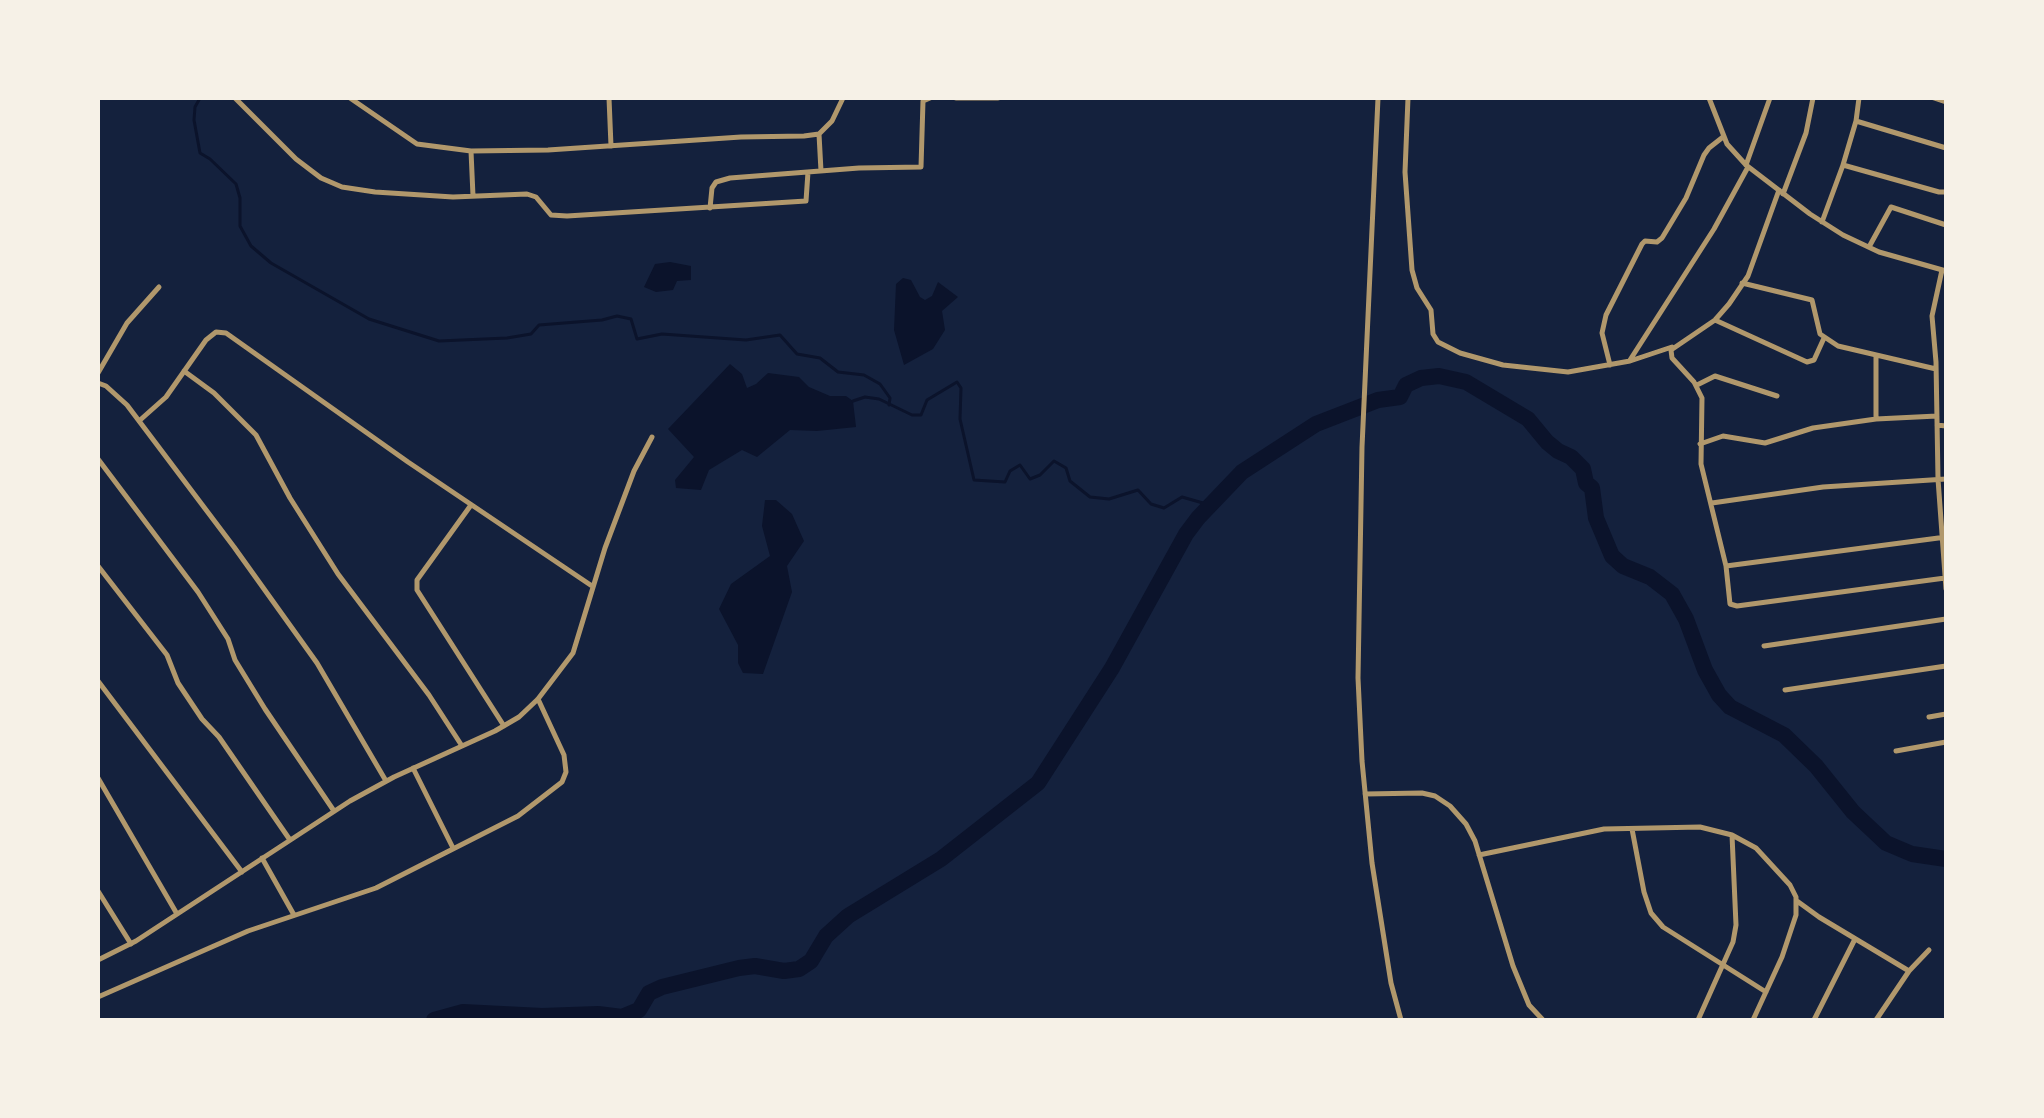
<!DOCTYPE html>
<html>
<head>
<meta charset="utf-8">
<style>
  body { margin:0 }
  #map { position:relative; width:2044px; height:1118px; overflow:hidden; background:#14213d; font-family:"IBM Plex Sans",sans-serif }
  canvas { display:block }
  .frame { position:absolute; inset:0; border:100px solid #f6f1e7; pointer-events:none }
</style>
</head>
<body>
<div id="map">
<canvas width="2044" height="1118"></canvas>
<div class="frame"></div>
</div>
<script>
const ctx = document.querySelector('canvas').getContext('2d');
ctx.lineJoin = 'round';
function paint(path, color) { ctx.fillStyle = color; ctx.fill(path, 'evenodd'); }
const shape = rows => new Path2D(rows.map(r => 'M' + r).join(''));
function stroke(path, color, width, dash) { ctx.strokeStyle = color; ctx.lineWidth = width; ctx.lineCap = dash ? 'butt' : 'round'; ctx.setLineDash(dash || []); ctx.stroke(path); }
paint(shape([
  [670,262,691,266,691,280,677,281,673,290,656,292,644,287,655,264],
  [903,278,911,280,920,297,925,300,932,296,938,282,958,297,942,311,945,330,933,349,904,365,894,330,896,284],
  [730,364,742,374,747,388,756,384,768,373,799,377,809,387,830,396,846,396,853,401,856,427,817,431,790,430,757,457,742,450,709,470,701,490,676,488,675,480,694,457,668,429],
  [765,500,776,500,792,514,804,541,787,566,792,592,763,674,743,673,738,663,738,645,719,609,731,584,770,556,762,526]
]), '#0b132b');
stroke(shape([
  [200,98,195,107,194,120,200,153,210,159,236,184,240,198,240,226,251,246,271,263,369,319,439,341,507,338,531,334,539,325,602,320,617,316,631,319,637,339,662,334,746,340,780,335,797,354,820,358,838,372,864,375,880,384,890,398,889,405],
  [853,401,865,397,879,399,912,415,921,415,927,400,957,382,961,388,960,419,974,480,1005,482,1010,471,1020,465,1030,479,1040,475,1054,461,1066,468,1070,481,1090,497,1109,499,1138,490,1151,504,1164,508,1182,497,1210,505]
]), '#0b132b', 3);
stroke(shape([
  [434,1020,463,1012,542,1016,598,1014,622,1017,639,1010,649,993,662,987,739,968,755,966,784,971,799,969,811,961,826,936,848,916,941,859,1038,783,1112,668,1186,534,1198,518,1242,472,1316,424,1378,400,1400,397,1406,385,1421,378,1439,376,1466,382,1528,419,1547,442,1558,451,1571,457,1583,469,1586,483,1592,488,1596,518,1612,556,1623,566,1650,577,1672,594,1686,619,1705,670,1719,695,1730,707,1784,735,1816,766,1853,812,1886,843,1912,854,1946,859]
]), '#0b132b', 16);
stroke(shape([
  [235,98,296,159,321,178,342,187,375,192,453,197,527,194,536,197,551,215,567,216,806,201,808,172],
  [350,98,417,144,471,151,548,150,741,137,804,136,819,134,832,121,843,98],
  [609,98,611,146],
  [956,98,998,98],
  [1378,98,1362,447,1358,678,1362,761,1372,863,1391,983,1401,1020],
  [1408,98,1405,172,1412,270,1417,288,1431,310,1433,334,1438,342,1460,353,1503,365,1568,372,1630,361,1672,347],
  [1709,98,1727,144,1746,165,1810,214,1843,235,1879,252,1946,271],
  [1934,98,1946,102],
  [1856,121,1946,148],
  [819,134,821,171],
  [471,151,473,196],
  [1746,165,1770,98],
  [1843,165,1939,192,1946,192],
  [1779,190,1748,276,1729,304,1715,320,1671,350,1672,358,1694,382,1702,398,1701,464,1726,566,1730,604,1737,606,1945,578],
  [1783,194,1806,133,1813,98],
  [710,208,712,188,716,182,730,178,859,168,921,167,923,101,930,98],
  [1822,222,1843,165,1856,121,1859,98],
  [1869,247,1891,207,1946,225],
  [1942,270,1932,316,1936,362,1938,479,1946,589],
  [1742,283,1812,300,1820,334,1838,346,1936,369],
  [1715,320,1807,362,1814,360,1824,338],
  [1876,355,1876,419],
  [1630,360,1714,229,1748,167],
  [1610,365,1602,333,1606,315,1642,244,1645,241,1657,242,1662,238,1686,198,1704,155,1709,148,1723,137],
  [184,371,214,393,256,435,290,498,338,574,429,695,462,746],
  [98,373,127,323,159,287],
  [98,383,106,386,127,405,234,547,317,663,386,781],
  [1697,385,1715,376,1777,396],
  [139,421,166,397,206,340,216,332,226,333,408,462,592,586],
  [1937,425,1946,426],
  [1700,444,1723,436,1765,443,1813,428,1876,419,1937,416],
  [98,459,198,592,228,639,235,660,265,709,334,811],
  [1712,503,1823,487,1946,479],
  [471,505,417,580,417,590,504,726],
  [98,566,167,655,178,683,202,719,219,737,290,840],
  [1726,566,1946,537],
  [1764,646,1946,619],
  [98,681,242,872],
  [1785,690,1946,666],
  [1929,717,1946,714],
  [1896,751,1946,742],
  [413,768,453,848],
  [98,778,177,914],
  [1365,794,1422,793,1435,796,1450,806,1466,824,1475,841,1513,966,1529,1005,1543,1020],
  [1632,829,1644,892,1651,913,1663,927,1766,992],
  [1479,855,1604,829,1700,827,1732,835,1756,848,1790,885,1796,897,1796,915,1782,957,1753,1020],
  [262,858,294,915],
  [98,891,131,944],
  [1797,901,1819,917,1909,971],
  [98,960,136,941,350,801,394,777,495,731,519,717,538,699,573,653,605,548,634,471,652,437],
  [98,997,248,931,376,888,518,816,562,782,566,772,564,755,538,699],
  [1698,1020,1733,942,1736,925,1732,835],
  [1814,1020,1855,939],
  [1876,1020,1909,971,1929,950]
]), '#b1986c', 5);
</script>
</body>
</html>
